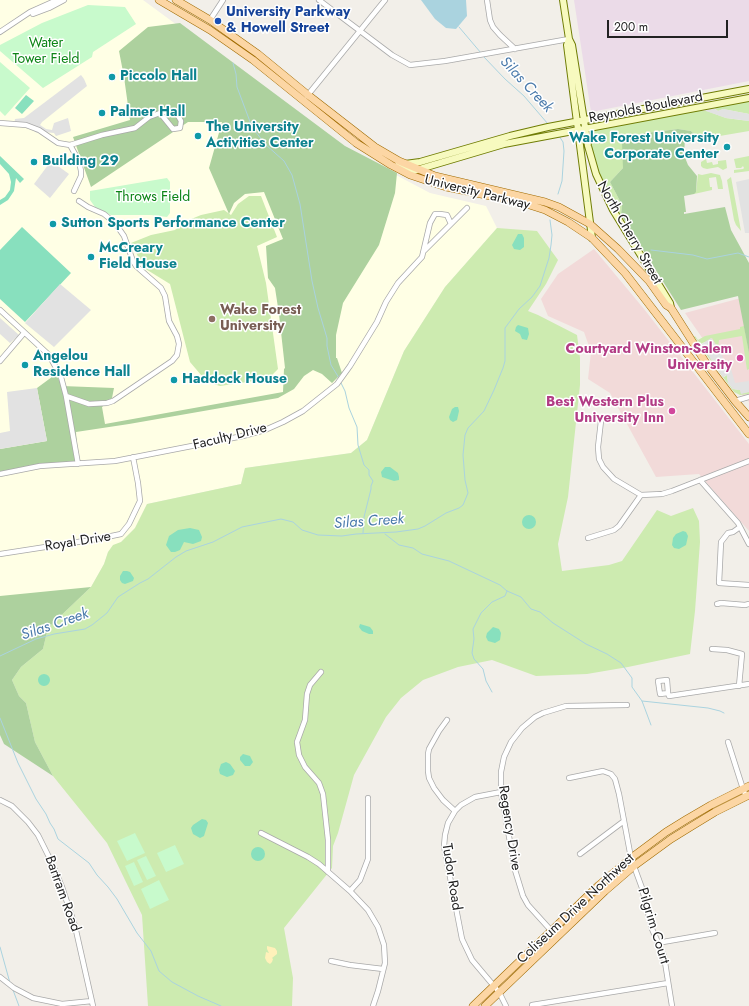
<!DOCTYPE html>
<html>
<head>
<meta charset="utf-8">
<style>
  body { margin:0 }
  #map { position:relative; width:749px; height:1006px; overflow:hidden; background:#f2efe9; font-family:Jost,sans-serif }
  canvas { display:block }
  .scale { position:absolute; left:607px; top:20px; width:121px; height:18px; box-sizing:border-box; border:2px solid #222; border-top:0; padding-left:5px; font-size:12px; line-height:14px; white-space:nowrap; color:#222; -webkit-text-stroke:3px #fff; paint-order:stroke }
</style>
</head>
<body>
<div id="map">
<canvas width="749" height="1006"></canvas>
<div class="scale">200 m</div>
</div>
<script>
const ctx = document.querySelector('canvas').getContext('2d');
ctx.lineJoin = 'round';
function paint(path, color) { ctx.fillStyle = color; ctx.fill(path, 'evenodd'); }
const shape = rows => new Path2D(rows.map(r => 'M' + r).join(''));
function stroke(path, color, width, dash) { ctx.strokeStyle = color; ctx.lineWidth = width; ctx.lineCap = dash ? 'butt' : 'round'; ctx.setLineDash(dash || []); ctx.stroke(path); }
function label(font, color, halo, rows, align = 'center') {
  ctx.font = font + ' Jost,sans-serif'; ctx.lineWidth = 3; ctx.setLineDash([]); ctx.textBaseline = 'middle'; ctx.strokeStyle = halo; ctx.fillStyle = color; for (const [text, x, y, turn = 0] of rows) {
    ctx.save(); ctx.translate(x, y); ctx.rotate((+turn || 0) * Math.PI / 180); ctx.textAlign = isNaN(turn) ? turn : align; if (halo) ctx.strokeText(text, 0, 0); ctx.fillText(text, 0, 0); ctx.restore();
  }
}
paint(shape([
  [594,249,644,309,749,444,749,531,699,474,656,477,610,393,588,379,591,352,584,332,548,316,541,299,558,274],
  [741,298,749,335,749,402,741,394,685,313]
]), '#f2dad9');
paint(shape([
  [574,0,749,0,749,81,591,112]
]), '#ebdbe8');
paint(shape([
  [0,0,143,0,343,147,430,193,486,206,497,228,445,287,404,351,367,440,351,453,245,468,241,484,147,504,135,528,121,542,108,552,104,564,91,587,48,628,43,649,21,667,0,681]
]), '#ffffe5');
paint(shape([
  [749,100,749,114,723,109,718,111,713,107],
  [696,111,707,111,726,118,749,121,749,131,708,138,702,134,695,135,691,131,678,129,646,133,630,137,624,159,623,168,610,182,622,205,621,215,619,215,599,175,592,154,589,133,590,131],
  [749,156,749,171,734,173,734,170,743,169,744,168,743,166,741,168,736,168,734,159],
  [706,159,707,163,712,162,713,165,718,164,718,161,726,160,727,168,723,170,718,167,707,169,703,168,701,166,701,162],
  [711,173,720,175,722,181,723,189,718,189,716,177,709,178,710,187,712,187,712,190,694,194,694,192,696,192,698,174,702,175],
  [731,177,741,231,736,225,734,220,727,180],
  [249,196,261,196,277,237,257,246,266,283,278,369,272,375,254,381,220,386,207,382,190,362,170,284,144,268,131,243,151,235,175,230,184,222,201,215,224,210,231,215,238,204],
  [497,228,537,231,558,260,546,284,528,311,538,315,577,335,580,358,580,385,568,497,558,544,562,571,609,565,622,561,657,510,671,516,693,508,699,521,700,542,695,611,690,654,628,667,587,674,536,676,492,660,458,667,423,680,401,698,386,717,354,775,338,833,333,846,332,868,284,928,293,978,292,1006,148,1006,142,915,107,843,53,776,35,742,26,703,19,696,12,680,21,667,43,649,48,628,91,587,104,564,108,552,113,545,121,542,135,528,147,504,241,484,245,468,351,453,367,440,404,351,445,287],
  [744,326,749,353,749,369,747,370,742,336,719,340,718,348,712,338,701,344,694,337,695,336,698,340,705,336,740,329,740,327],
  [705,347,707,347,705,350,712,360,715,359,724,377,727,375,728,383,733,389,740,390,741,393,749,392,749,394,740,395,734,392,703,350]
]), '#cdebb0');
paint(shape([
  [180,23,345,146,397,173,395,193,379,245,343,303,336,335,336,358,337,358,342,373,332,383,322,374,313,370,304,376,294,389,278,398,129,424,76,432,78,464,40,466,0,474,0,449,47,441,37,388,56,374,62,386,114,388,112,398,102,407,105,424,283,392,284,369,285,368,279,314,275,288,268,278,266,246,283,239,264,192,245,194,234,203,229,214,209,168,222,122,188,122,91,187,73,137,130,120,124,77,119,51,148,27],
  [678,129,691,131,695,135,685,138,684,155,688,165,697,176,696,192,694,194,684,196,686,212,684,212,684,214,725,207,731,230,749,263,749,353,738,296,681,310,621,215,622,205,610,182,623,168,622,142,630,137,646,133],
  [91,587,48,628,43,649,21,667,12,680,19,696,26,703,35,742,53,776,4,744,0,735,0,596]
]), '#add19e');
paint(shape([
  [267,946,275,948,277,951,277,954,272,958,273,959,272,962,270,964,267,962,265,958,266,952,269,953,267,949]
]), '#fff1ba');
paint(shape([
  [88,5,125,7,136,24,93,52,92,57,43,88,0,51,0,45,42,23],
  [0,62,30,88,5,116,0,111],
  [167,178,170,182,170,213,167,217,151,215,111,215,95,207,90,200,90,191],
  [135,833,145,853,127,861,117,841],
  [175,845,184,864,166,872,157,853],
  [146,856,156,876,147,880,137,860],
  [134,862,143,882,134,886,125,866],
  [159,880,169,900,150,909,141,889]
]), '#c8facc');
paint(shape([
  [26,95,34,101,22,114,15,108],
  [0,156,24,179,20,183,16,178,14,191,8,200,0,205,0,200,5,197,10,190,11,182,9,174,0,164],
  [22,227,71,273,25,322,0,299,0,250],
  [518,234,522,234,524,238,524,247,520,250,514,249,512,245],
  [518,325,528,328,529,334,527,340,522,339,520,334,515,331,516,327],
  [455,407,458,407,459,411,457,420,453,422,450,420,449,417,452,409],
  [385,467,390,467,398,473,399,477,399,480,394,481,382,477,381,472],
  '522 522a7 7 0 1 1 14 0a7 7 0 1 1-14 0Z',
  [190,528,199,530,202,537,201,541,193,544,184,542,180,550,175,552,171,552,166,545,169,536,178,530],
  [683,531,686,532,688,536,686,545,679,549,674,548,672,545,673,538,676,534],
  [123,571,127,571,130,572,134,578,133,581,125,584,122,583,120,580,120,576],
  [360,624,370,627,373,631,373,634,369,634,362,631,359,627],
  [493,627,499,629,501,633,500,640,495,643,488,641,486,637,487,633],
  '38 680a6 6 0 1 1 12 0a6 6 0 1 1-12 0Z',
  [243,754,250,756,253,762,250,766,245,766,240,760,240,757],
  [226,762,230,764,235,771,233,775,227,777,220,774,219,770,221,764],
  [202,819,206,820,208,823,204,836,200,838,193,834,191,828,193,825],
  '251 854a7 7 0 1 1 14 0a7 7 0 1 1-14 0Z'
]), '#88e0be');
paint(shape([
  [81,75,84,79,87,86,42,122,40,125,46,129,52,130,54,123,68,118,71,131,56,136,54,133,44,132,37,133,28,127,14,126,15,119,24,118],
  [713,108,718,111,723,109,749,114,749,121,726,118,703,110],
  [51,161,69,174,50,198,34,184],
  [749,179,749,233,745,233,736,182],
  [60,284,91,310,54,347,25,323],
  [0,318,19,335,10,343,0,334],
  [711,338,723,357,722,359,726,361,731,369,735,383,749,381,749,392,741,394,740,390,733,389,728,383,727,375,723,377,713,362,715,359,712,361,705,350,707,347,705,347,703,350,699,344,702,344],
  [37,388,47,441,0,449,0,433,10,431,7,392]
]), '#e2e2e2');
paint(shape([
  [421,0,466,0,467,16,456,29,446,28,435,19]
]), '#aad3df');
stroke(shape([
  [459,27,481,53],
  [483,56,505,79,524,96,548,124],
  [233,63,236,74,237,87,252,127,265,144,284,161,292,175,300,204,312,281,318,308,327,338,327,346,331,365,339,378],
  [558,194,562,181,564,151,563,142,559,136],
  [651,250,693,255,707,259,738,253,749,257],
  [341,383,345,391,349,408,357,427,358,445,364,465,369,470,369,475,373,481,371,486,371,489,364,517,363,533],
  [385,534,399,545,413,548,422,554,449,561,500,585,507,591,521,597,531,609,540,612,553,623,586,644,607,654,621,663,632,678,632,687,642,701,651,725],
  [0,656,36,639,54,634,85,629,92,625,107,613,118,597,140,583,148,579,176,557,186,551,213,542,242,527,281,519,293,522,302,530,318,535,342,536,356,534,396,532,418,529,425,526,446,513,459,508,463,505,468,493,465,480,463,455,465,435,468,428,484,411,494,390,503,368,505,361,505,328,519,309,532,297,540,286,549,258,551,245,552,235,550,220],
  [492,692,486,681,483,669,474,659,472,653,474,639,473,629,481,613,492,602,505,596,507,591],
  [642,701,708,708,720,711,724,713],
  [0,718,18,763,36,799,46,814,50,823,54,829,58,839,89,863,97,875,108,887,117,899,137,933,151,951,159,971,172,982,198,996,221,1006],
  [0,947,10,983],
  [13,990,19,1006]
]), '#aad3df', 1);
const minor = shape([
  [319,0,392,55,410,65,445,61,569,39],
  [487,0,490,20,493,27,500,35,515,49],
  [33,14,49,8,64,0],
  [210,20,223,0],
  [0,32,30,12,57,0],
  [307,96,385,0],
  [0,123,26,125,39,130,58,143,70,145,102,135,135,128,149,117,160,113,173,129,180,128,181,121,177,114,169,111,160,113],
  [70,145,79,161,81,171,81,176,74,191],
  [451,224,467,208],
  [0,310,49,355,61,377,66,396,78,464],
  [0,361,24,333],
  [66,396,89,404,107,403,113,401,172,361,177,355,179,344,177,336,169,321,165,296,161,288,136,266,133,261,124,236,115,223,104,214,88,207,79,201],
  [735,401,749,397],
  [601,421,598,447,599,459,603,467,614,479,641,495,662,494,672,491,749,461],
  [0,474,40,466,115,461,243,436,265,430,283,422,303,411,337,384,350,366,377,322,386,302,398,283,422,257,430,223,435,214,440,214,447,215,451,224,424,251],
  [700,480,738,523,749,544],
  [740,527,733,532,728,533,721,542,719,583,749,585],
  [588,538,614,530,619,526,641,495],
  [0,554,97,539,121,534,129,524,140,501,138,483,133,457],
  [717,604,721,603,745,605,749,604],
  [712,649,727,650,742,654,739,686],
  [321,672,310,685,307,694,305,720,297,742,299,755,305,767,319,783,323,794,328,840,328,872],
  [668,693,660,694,658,681,667,680,668,693,669,696,749,684],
  [447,720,439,731,429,749,428,754,428,771,429,778,434,788,443,800,455,811],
  [728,742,743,789,746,796],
  [569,778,603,771,611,774,615,779,619,794,631,858,642,888,652,929,664,956,672,1006],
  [501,792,475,797,461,805,455,811,448,823,445,835,444,846,462,939,472,960,499,992,506,1006],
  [0,800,12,806,28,822,38,835,51,861,62,887,75,926,93,1006],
  [261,833,308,857,319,864,350,891,368,910,378,927,384,945,385,963,378,991,373,1006],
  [580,854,624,821],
  [350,891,360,880,368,859,368,798],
  [557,937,528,905,523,896,515,870,501,792,501,772,504,757,511,742,522,728,535,717,543,713,566,706,627,705],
  [657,943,715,933],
  [331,961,350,965,383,969],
  [0,977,14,988,33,998,62,1004,92,1001],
  [532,1005,668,983]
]);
const secondary = shape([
  [563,0,569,39,567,45,592,238],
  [569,39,572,45,588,146,596,174,613,210,670,303,671,308],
  [405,164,420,162,510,136,548,127,749,89],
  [398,165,413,171,504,144,749,98]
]);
const primary = shape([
  [159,0,210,30,253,60,356,143,391,165,410,175,446,187,520,202,545,210,568,222,592,238,625,273,749,434],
  [176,0,210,20,258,54,308,95,375,147,399,161,435,176,545,202,559,207,590,224,618,249,649,281,666,305,671,308,706,363,735,401,749,417],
  [473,1006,599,885,631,858,666,832,687,819,711,805,749,786],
  [485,1006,605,891,634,866,671,839,692,826,715,812,749,795]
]);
stroke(minor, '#a9a9a9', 6);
stroke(secondary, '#707d05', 8);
stroke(primary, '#a06b00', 8);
stroke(minor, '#fff', 4.5);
stroke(secondary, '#f7fabf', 6);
stroke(primary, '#fcd6a4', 7);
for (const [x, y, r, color] of [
  [218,21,4,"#1a4fb4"],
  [112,77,4,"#0f9aa8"],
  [102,113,4,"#0f9aa8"],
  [198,136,4,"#0f9aa8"],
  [727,147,4,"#0f9aa8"],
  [34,162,4,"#0f9aa8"],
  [53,224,4,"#0f9aa8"],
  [91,257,4,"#0f9aa8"],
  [212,319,4,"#8d6e63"],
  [740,358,4,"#d1479c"],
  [25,365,4,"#0f9aa8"],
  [174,380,4,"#0f9aa8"],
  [672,411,4,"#d1479c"]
]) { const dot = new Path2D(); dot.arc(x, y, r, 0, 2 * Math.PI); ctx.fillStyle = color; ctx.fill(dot); stroke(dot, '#fff', 1.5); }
label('bold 14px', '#164399', '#fff', [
  ["University Parkway",226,13],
  ["& Howell Street",226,29]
], 'left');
label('14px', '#0c8416', '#fff', [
  ["Water",46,44],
  ["Tower Field",46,60],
  ["Throws Field",153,198]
]);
label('bold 14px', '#0d838f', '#fff', [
  ["Piccolo Hall",120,77],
  ["Palmer Hall",110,113],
  ["The University",206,128],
  ["Activities Center",206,144],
  ["Wake Forest University",719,139,"right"],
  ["Corporate Center",719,155,"right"],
  ["Building 29",42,162],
  ["Sutton Sports Performance Center",61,224],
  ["McCreary",99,249],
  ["Field House",99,265],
  ["Angelou",33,357],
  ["Residence Hall",33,373],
  ["Haddock House",182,380]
], 'left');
label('14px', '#222', '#fff', [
  ["Reynolds Boulevard",646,108,-11],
  ["University Parkway",477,193,14],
  ["North Cherry Street",629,233,60],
  ["Faculty Drive",230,437,-14],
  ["Royal Drive",78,542,-9],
  ["Regency Drive",509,828,81],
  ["Tudor Road",451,877,81],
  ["Bartram Road",62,894,70],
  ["Coliseum Drive Northwest",576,909,-43],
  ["Pilgrim Court",653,926,73]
]);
label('bold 14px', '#785e54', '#fff', [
  ["Wake Forest",220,311],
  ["University",220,327]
], 'left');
label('bold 14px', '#b23c85', '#fff', [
  ["Courtyard Winston-Salem",732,350],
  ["University",732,366],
  ["Best Western Plus",664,403],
  ["University Inn",664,419]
], 'right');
label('italic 15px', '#4a7aab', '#fff', [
  ["Silas Creek",526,85,47],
  ["Silas Creek",369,522,-4],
  ["Silas Creek",55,625,-19]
]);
</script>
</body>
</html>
